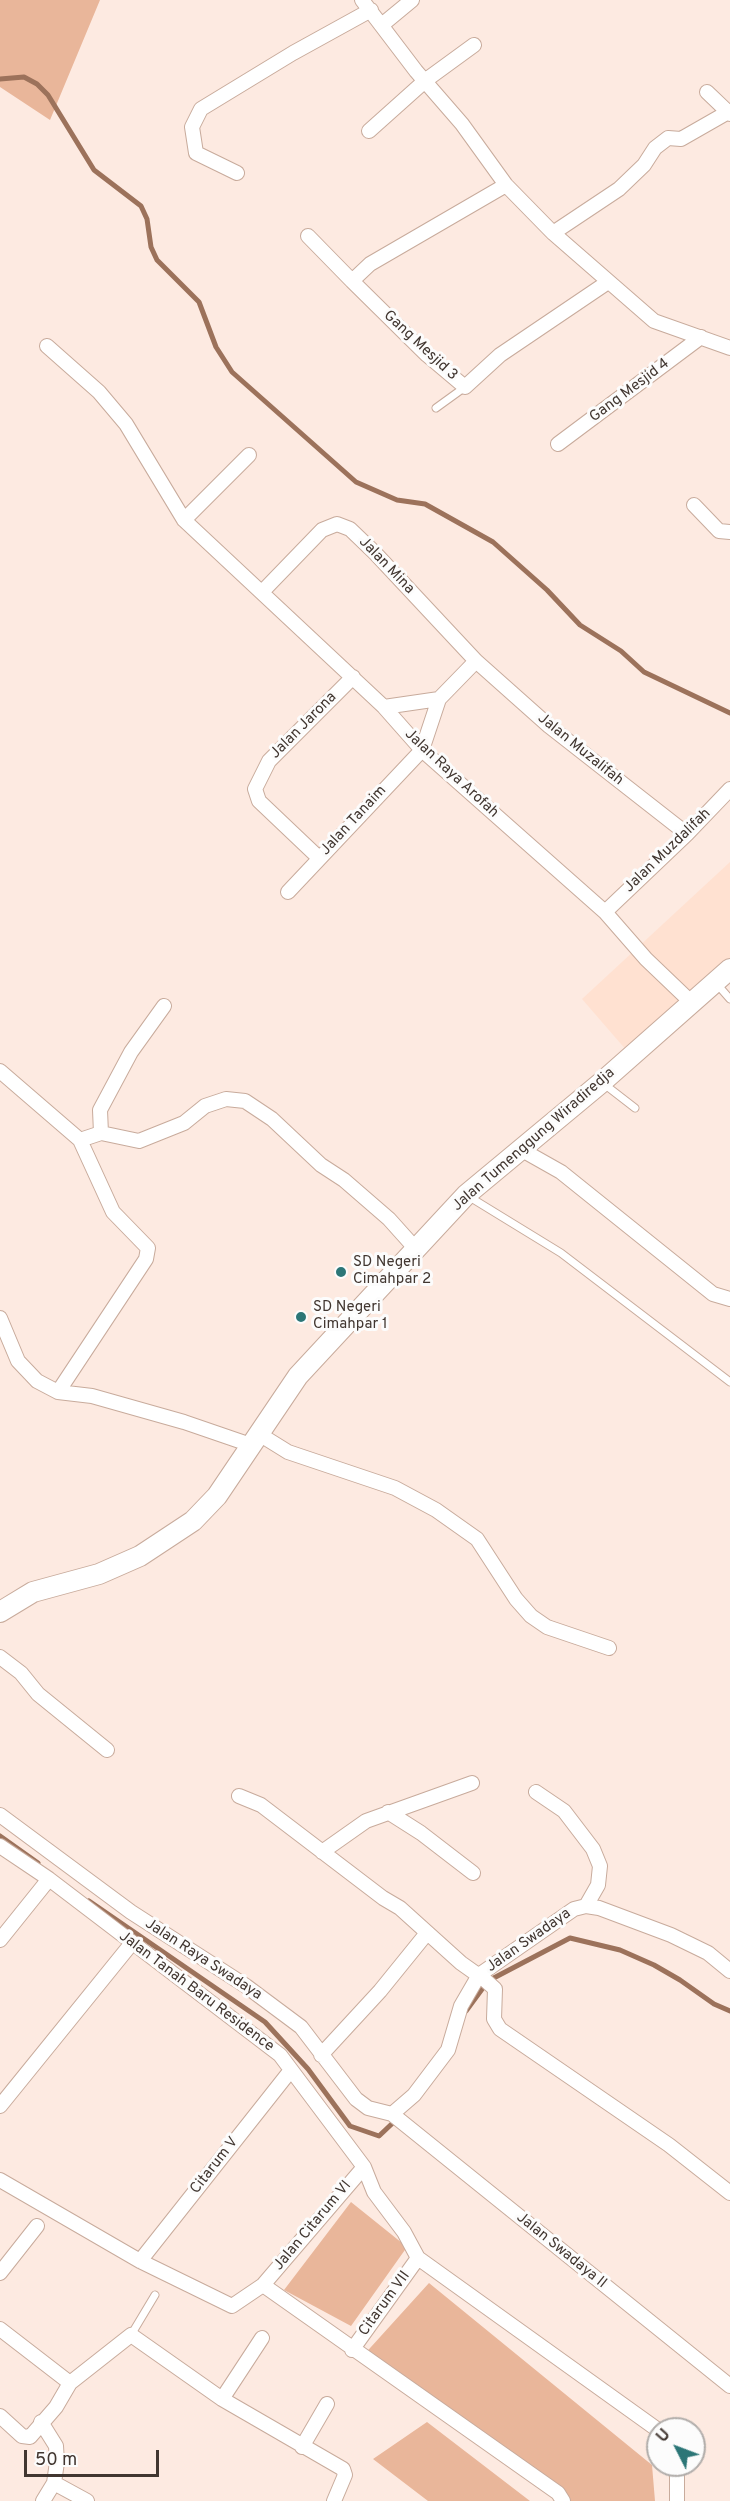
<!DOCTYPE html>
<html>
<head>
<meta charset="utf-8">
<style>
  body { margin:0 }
  #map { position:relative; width:730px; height:2501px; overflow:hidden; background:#fdeae1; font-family:Overpass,sans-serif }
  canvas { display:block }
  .north { position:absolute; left:646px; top:2417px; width:60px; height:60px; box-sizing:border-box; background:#fcfcfc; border:2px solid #b1adaa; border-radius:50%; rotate:312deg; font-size:16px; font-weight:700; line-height:24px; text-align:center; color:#413630 }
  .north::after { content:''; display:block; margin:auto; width:21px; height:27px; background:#2c7677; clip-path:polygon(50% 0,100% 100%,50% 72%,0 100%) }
  .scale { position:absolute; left:24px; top:2450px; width:135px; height:27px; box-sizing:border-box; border:3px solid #413630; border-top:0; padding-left:8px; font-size:18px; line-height:21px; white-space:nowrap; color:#413630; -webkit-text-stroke:4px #fcfcfc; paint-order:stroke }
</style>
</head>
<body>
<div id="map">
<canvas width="730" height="2501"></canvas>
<div class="north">U</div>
<div class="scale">50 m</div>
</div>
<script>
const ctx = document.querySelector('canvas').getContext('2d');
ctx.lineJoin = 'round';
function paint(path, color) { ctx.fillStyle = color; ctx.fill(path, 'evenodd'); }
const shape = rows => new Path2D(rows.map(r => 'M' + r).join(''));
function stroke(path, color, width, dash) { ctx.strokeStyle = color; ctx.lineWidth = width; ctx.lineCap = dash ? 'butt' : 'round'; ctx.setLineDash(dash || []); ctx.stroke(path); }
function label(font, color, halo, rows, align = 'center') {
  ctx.font = font + ' Overpass,sans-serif'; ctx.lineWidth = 6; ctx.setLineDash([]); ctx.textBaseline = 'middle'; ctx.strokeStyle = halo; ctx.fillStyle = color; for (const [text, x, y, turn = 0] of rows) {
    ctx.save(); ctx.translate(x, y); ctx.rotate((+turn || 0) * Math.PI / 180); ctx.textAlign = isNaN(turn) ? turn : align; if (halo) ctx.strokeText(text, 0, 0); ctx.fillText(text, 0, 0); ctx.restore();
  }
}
paint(shape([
  [730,862,730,959,627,1051,582,999]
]), '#ffe1d1');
paint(shape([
  [0,0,100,0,50,120,0,87],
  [351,2202,407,2247,351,2326,284,2290],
  [429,2283,652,2465,655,2501,561,2501,361,2358],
  [427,2422,530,2501,428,2501,373,2459]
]), '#e9b69a');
stroke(shape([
  [0,79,24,77,37,84,48,95,94,170,141,206,147,219,151,247,157,260,199,302,216,347,232,372,356,482,397,500,425,504,493,542,547,590,580,625,621,651,644,672,730,713],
  [0,1836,38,1863],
  [89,1901,265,2022,308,2069,350,2126,379,2136,398,2118],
  [466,2011,488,1981,570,1938,620,1950,654,1965,680,1980,714,2004,730,2011]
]), '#9c725b', 5);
const lane = shape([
  [436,408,465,387],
  [716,983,730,999],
  [604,1084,635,1108],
  [468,1196,561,1253,730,1382],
  [131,2335,155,2295]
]);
const street = shape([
  [362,0,416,71,462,124,506,185,553,233,654,321,730,348],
  [383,24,412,0],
  [707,92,730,114],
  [369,131,426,80,474,45],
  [237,173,196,153,192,127,201,109,293,53,371,10],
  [553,233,619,189,644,165,655,148,668,138,681,139,730,111],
  [308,236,352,281,370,264,506,185],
  [352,281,427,355,465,387,500,355,608,282],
  [47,346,99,392,126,424,184,520,384,707,422,750,605,912,646,959,692,1003],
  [558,444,701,337],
  [694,505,719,531,730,532],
  [184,520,249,455],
  [263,591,322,530,337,524,350,529,375,553,476,661,549,726,687,834],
  [384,707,439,699],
  [319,858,259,801,255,789,269,761,353,677],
  [288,892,422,750,439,699,476,661],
  [605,912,687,834,730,789],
  [0,1071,80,1140,101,1133,139,1141,184,1123,205,1106,226,1099,245,1101,272,1119,321,1165,344,1180,389,1219,415,1248],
  [101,1133,100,1110,131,1052,164,1006],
  [522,1150,561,1172,713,1294,730,1299],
  [0,1318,18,1361,37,1381,58,1392,92,1396,184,1422,251,1445],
  [58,1392,146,1259,148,1248,113,1212,80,1140],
  [259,1434,288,1452,395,1488,436,1510,477,1539,516,1599,531,1616,547,1627,609,1648],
  [0,1657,21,1673,38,1694,107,1750],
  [536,1792,564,1811,593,1849,600,1866,598,1885,586,1906],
  [239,1796,261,1805,383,1898,400,1908,461,1963,485,1980,495,1989,494,2019,500,2029,669,2145,730,2193],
  [388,1812,421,1833,473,1873],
  [0,1815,131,1912,246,1986,301,2027,356,2099,368,2108,392,2114],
  [0,1846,49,1879,280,2055,364,2167,374,2192,404,2232,418,2258,658,2430],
  [322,1852,366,1821,472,1783],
  [0,1940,49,1879],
  [321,2055,380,1991,427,1933],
  [0,2106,132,1943],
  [392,2114,414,2095,448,2050,461,2006,479,1975,574,1909,586,1906,599,1908,671,1935,708,1953,730,1971],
  [392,2114,730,2386],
  [0,2180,140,2261,232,2306,263,2285,364,2167],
  [140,2261,291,2070],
  [0,2273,37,2226],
  [263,2285,558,2493,563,2501],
  [0,2329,70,2383],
  [352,2350,418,2258],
  [222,2399,262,2338],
  [0,2416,22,2436,30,2437,56,2407,70,2383,131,2335,222,2399,343,2469,345,2475,334,2501],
  [41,2422,56,2446,57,2462,54,2483,43,2501],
  [302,2447,327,2404],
  [54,2483,87,2501],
  [677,2501,677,2465]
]);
const secondary = shape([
  [0,1612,33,1592,99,1574,140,1556,193,1521,217,1496,298,1376,466,1195,602,1082,730,969]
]);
stroke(lane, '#c8ab9c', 9);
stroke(street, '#c8ab9c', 16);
stroke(secondary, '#c8ab9c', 22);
stroke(lane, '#fff', 7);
stroke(street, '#fff', 14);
stroke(secondary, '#fff', 20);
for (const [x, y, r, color] of [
  [341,1272,6,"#2c7677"],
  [301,1317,6,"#2c7677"]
]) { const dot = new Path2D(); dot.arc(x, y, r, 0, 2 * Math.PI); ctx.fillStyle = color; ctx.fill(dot); stroke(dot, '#fcfcfc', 2); }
label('15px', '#413630', '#fcfcfc', [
  ["Gang Mesjid 3",420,346,43],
  ["Gang Mesjid 4",630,391,-37],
  ["Jalan Mina",386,566,46],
  ["Jalan Jarona",304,726,-45],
  ["Jalan Muzalifah",580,750,39],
  ["Jalan Raya Arofah",451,774,43],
  ["Jalan Tanaim",354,821,-47],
  ["Jalan Muzdalifah",668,851,-44],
  ["Jalan Tumenggung Wiradiredja",534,1140,-41],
  ["Jalan Swadaya",529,1941,-35],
  ["Jalan Raya Swadaya",203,1960,33],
  ["Jalan Tanah Baru Residence",196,1992,37],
  ["Citarum V",215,2166,-52],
  ["Jalan Citarum VI",313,2226,-50],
  ["Jalan Swadaya II",561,2251,39],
  ["Citarum VII",385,2304,-54]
]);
label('15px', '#413630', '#fcfcfc', [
  ["SD Negeri",353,1263],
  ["Cimahpar 2",353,1280],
  ["SD Negeri",313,1308],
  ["Cimahpar 1",313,1325]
], 'left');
</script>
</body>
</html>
